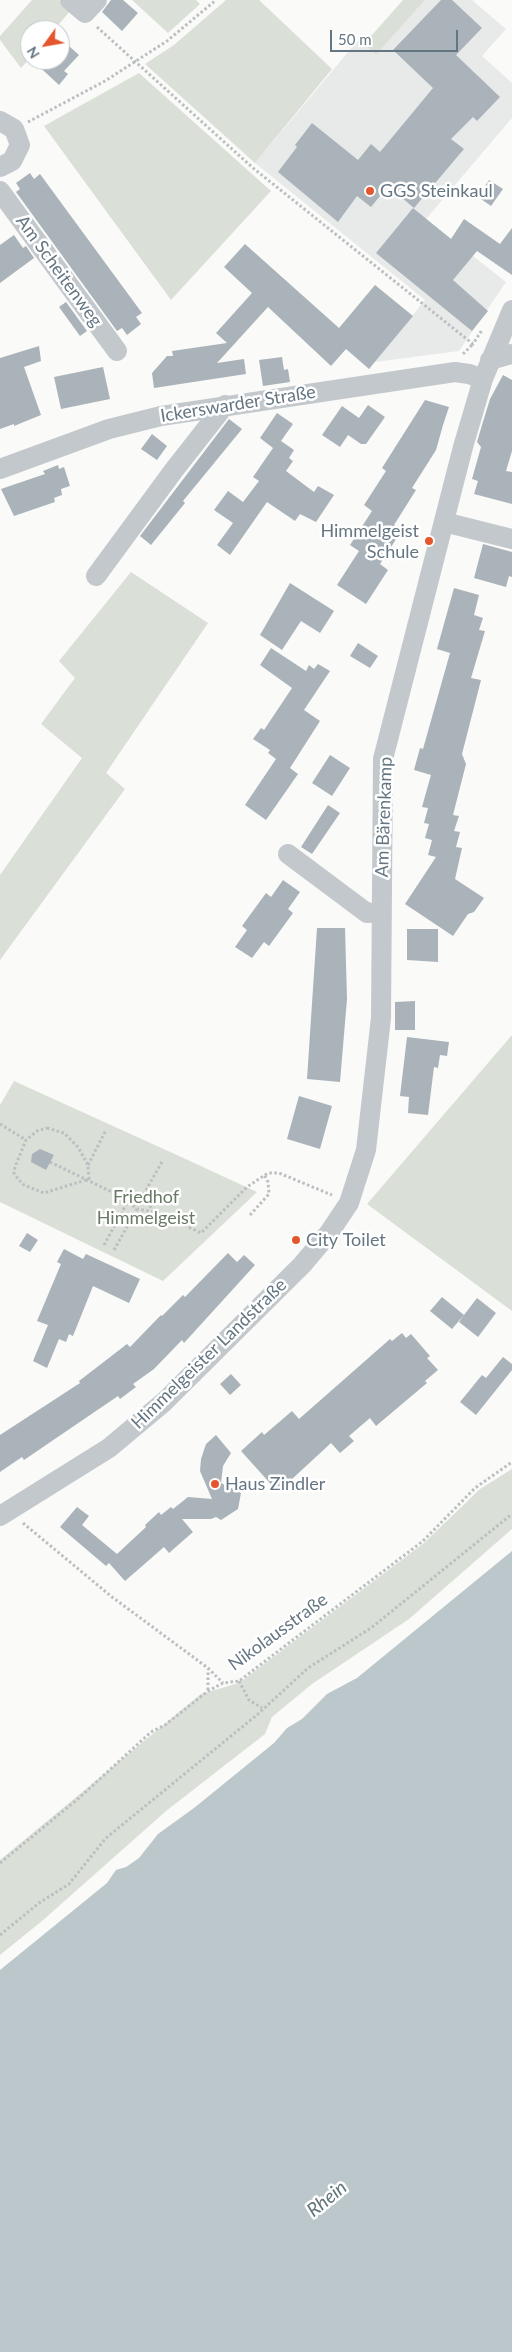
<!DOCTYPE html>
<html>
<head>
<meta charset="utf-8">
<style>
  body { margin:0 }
  #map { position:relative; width:512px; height:2352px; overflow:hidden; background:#fafaf8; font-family:Lato,sans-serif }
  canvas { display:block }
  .north { position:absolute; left:20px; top:20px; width:50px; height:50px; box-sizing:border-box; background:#fff; border:1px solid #c1c8cd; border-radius:50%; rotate:238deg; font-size:14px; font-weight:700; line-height:20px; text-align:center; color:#657683 }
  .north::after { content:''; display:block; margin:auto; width:18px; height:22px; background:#e4572e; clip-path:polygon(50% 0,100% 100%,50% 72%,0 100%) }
  .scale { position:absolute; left:330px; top:30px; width:128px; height:22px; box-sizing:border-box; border:2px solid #657683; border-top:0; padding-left:6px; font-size:15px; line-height:18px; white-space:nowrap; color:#657683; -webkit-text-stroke:4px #fff; paint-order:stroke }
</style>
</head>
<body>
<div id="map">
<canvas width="512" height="2352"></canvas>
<div class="north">N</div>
<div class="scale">50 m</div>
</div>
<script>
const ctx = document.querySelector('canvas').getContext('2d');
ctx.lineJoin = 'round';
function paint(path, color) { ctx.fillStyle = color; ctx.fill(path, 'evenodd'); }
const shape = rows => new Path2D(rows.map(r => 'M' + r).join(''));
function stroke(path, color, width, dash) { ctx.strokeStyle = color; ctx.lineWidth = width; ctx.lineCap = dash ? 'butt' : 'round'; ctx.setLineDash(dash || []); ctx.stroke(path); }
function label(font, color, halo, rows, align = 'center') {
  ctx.font = font + ' Lato,sans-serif'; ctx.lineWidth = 5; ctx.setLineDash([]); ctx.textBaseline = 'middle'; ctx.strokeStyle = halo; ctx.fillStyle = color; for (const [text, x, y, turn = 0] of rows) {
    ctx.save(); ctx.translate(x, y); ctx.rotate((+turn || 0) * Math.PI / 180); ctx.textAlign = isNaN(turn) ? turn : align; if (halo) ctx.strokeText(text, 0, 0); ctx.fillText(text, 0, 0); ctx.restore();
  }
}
paint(shape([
  [425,0,472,0,506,29,482,56,512,83,512,118,426,219,506,282,459,351,375,362,425,300,255,163,359,39,376,55]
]), '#e8e9e9');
paint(shape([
  [32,0,59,0,70,11,54,30,30,30,30,58,21,68,0,40,0,36],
  [132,0,196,0,200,4,168,33],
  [226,0,259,0,332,69,255,163,145,64,174,45],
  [403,0,425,0,376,55,364,44],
  [139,73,271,191,171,300,44,126],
  [131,572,208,623,106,773,125,789,0,960,0,875,82,758,41,724,75,678,59,661],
  [512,1035,512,1311,367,1204],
  [14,1081,179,1156,257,1192,163,1281,0,1202,0,1105],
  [512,1469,512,1529,409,1619,312,1684,272,1717,265,1734,166,1811,42,1921,0,1955,0,1860,201,1694,239,1683,424,1543,480,1489]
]), '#dadfd7');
paint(shape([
  [512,1551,512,2352,0,2352,0,1970,107,1883,116,1870,126,1867,139,1858,158,1834,194,1808,274,1743,287,1728,302,1719,327,1694,357,1678]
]), '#bbc7cb');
paint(shape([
  [111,0,123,0,138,13,122,31,102,12],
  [441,0,452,0,482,28,456,55,500,97,477,121,473,117,451,139,464,149,414,208,388,186,371,207,357,196,338,222,278,172,297,147,295,145,312,123,358,160,371,144,380,152,433,88,393,50],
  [60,38,79,55,64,71,68,74,59,85,32,60,60,60],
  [30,173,34,179,40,174,142,313,136,317,141,324,127,335,122,328,117,331,16,192,20,189,16,183],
  [489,180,503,189,491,206,478,197],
  [413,208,451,239,464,219,500,244,512,228,512,275,477,251,453,280,488,311,472,331,376,253],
  [14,235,23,248,26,246,36,261,34,258,0,283,0,245],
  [245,244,339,328,375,285,413,316,369,369,346,349,331,366,268,307,217,363,244,359,246,374,154,388,152,373,167,356,173,356,172,351,227,343,216,333,252,293,224,267],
  [66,302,87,331,80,336,59,307],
  [39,346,41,361,24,367,41,415,14,426,14,424,0,429,0,358],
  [282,357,284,370,288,369,290,382,263,386,259,360],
  [103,367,110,399,61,409,54,377],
  [503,375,512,380,512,451,506,471,512,472,512,504,474,494,478,481,472,479,481,447,477,442,482,425,490,399],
  [425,400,449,407,443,425,436,450,412,488,416,490,394,525,402,530,380,564,388,570,366,604,337,585,359,551,350,545,372,511,364,505,386,471,382,468],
  [368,405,385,417,366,444,361,444,348,435,340,447,322,435,342,406,359,418],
  [277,413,293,424,281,441,294,450,289,458,293,461,286,471,314,492,318,486,334,495,316,522,300,514,295,521,267,502,230,555,217,545,233,523,214,510,228,491,243,502,259,481,253,477,273,448,260,438],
  [229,419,242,429,183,501,185,503,151,545,140,536],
  [152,434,167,446,157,460,141,449],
  [58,465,59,469,64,467,70,486,61,489,62,495,54,498,55,502,14,516,1,489,45,474,43,471],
  [483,544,512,552,512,577,509,576,506,587,474,578],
  [290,583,334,611,320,633,301,621,282,650,260,635],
  [454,588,479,595,474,615,483,618,479,630,485,631,471,678,481,680,462,754,466,764,453,815,459,816,454,831,460,832,456,847,462,848,455,879,484,898,474,912,468,914,453,936,405,904,436,857,428,855,432,840,425,838,429,824,424,823,428,808,422,807,431,775,414,770,420,748,423,749,450,653,437,649],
  [358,643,378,656,370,668,350,656],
  [271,648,306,671,309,665,314,669,318,664,330,671,304,710,320,721,290,768,298,774,266,820,245,805,276,759,268,753,270,750,253,739,261,728,264,730,292,688,260,665],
  [330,755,350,768,332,796,312,783],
  [328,805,340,813,312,854,301,847],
  [283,880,300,892,288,909,293,913,269,946,264,942,252,958,235,947,247,930,242,926,266,893,271,897],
  [317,928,345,928,347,999,340,1082,307,1079],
  [407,929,438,929,438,962,407,960],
  [415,1001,415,1030,395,1030,395,1002],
  [407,1037,449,1042,447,1056,440,1055,438,1068,434,1067,428,1115,408,1113,409,1097,400,1096],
  [299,1096,332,1106,320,1149,287,1139],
  [40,1149,54,1155,46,1170,31,1162,32,1154],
  [27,1233,38,1240,30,1252,19,1246],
  [64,1249,83,1259,86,1254,140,1279,129,1303,93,1286,73,1336,69,1334,66,1342,59,1339,47,1368,33,1361,48,1325,37,1321,61,1264,57,1262],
  [228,1253,237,1262,244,1255,255,1265,184,1343,182,1340,154,1369,133,1384,136,1387,120,1399,118,1396,24,1460,22,1457,0,1472,0,1435,80,1383,79,1381,127,1344,130,1347,161,1315,162,1316,183,1295,185,1297],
  [442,1297,464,1315,477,1298,496,1313,478,1337,459,1322,464,1315,452,1329,430,1311],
  [402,1333,406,1338,411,1334,430,1356,427,1358,438,1370,425,1381,427,1383,376,1426,370,1418,349,1436,354,1441,340,1453,331,1443,278,1492,241,1451,262,1432,264,1435,292,1411,299,1419,390,1339,392,1341],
  [503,1357,512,1364,512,1370,476,1415,460,1402,482,1375,486,1378],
  [231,1374,241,1385,230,1395,220,1384],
  [216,1435,231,1453,223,1466,221,1483,241,1493,238,1509,221,1520,216,1517,211,1519,182,1519,193,1532,169,1553,164,1547,125,1581,109,1563,106,1566,60,1527,77,1507,89,1516,82,1525,117,1554,146,1527,145,1525,159,1512,161,1515,171,1507,173,1509,188,1497,212,1499,200,1471,201,1459,206,1444]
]), '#aab3b9');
stroke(shape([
  [97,27,253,168,473,344,482,330],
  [28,122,105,81,167,41,216,0],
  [463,354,473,344],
  [0,1124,26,1140],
  [47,1128,64,1133,78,1147,88,1165,89,1179,44,1193,24,1185,18,1179,14,1173,15,1167,26,1140,37,1131,47,1128],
  [50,1162,120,1196,141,1199,159,1213,201,1233,247,1187,268,1173,279,1173,332,1195],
  [88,1165,106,1130],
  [121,1196,137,1209,159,1213],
  [141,1199,163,1160],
  [250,1215,269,1194,268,1182,264,1174],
  [104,1245,127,1203],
  [114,1250,137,1209],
  [23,1523,112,1597,208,1668,223,1683],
  [239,1681,249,1700,262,1708],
  [208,1690,208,1669],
  [0,1863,79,1798,151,1732,165,1725,208,1691,223,1683,239,1681,423,1541,475,1488,512,1462],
  [0,1935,39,1903,69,1884,106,1838,258,1714,308,1668,371,1628,512,1514]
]), '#bbbfc2', 3, [2.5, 2.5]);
stroke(shape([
  [70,0,85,13,97,0],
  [0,121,14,129,20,145,12,161,0,167],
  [0,191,117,351],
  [490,360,512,354],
  [0,469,109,429,161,416,455,372,469,374,483,379],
  [444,522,512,539],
  [96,576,174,470,225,405],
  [288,854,367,913,382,912],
  [0,1516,109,1448,164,1402,302,1265,329,1233,349,1203,366,1150,381,1018,383,759,463,447,483,379,512,310]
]), '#c3c8cc', 20);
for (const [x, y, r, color] of [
  [370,191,5,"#e4572e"],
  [429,541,5,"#e4572e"],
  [296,1240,5,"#e4572e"],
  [215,1484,5,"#e4572e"]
]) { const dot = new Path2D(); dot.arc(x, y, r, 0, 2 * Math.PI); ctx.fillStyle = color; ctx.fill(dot); stroke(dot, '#fff', 2); }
label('18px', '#657683', '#fff', [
  ["GGS Steinkaul",380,191],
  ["Himmelgeist",419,531,"right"],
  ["Schule",419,552,"right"],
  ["City Toilet",306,1240],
  ["Haus Zindler",225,1484]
], 'left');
label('18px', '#657683', '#fff', [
  ["Am Scheitenweg",59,271,54],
  ["Ickerswarder Straße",238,404,-9],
  ["Am Bärenkamp",384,817,-88],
  ["Himmelgeister Landstraße",209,1354,-44],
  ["Nikolausstraße",278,1632,-36]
]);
label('18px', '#687a64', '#fff', [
  ["Friedhof",146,1197],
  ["Himmelgeist",146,1218]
]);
label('italic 19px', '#60757c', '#fff', [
  ["Rhein",327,2199,-39]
]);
</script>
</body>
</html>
